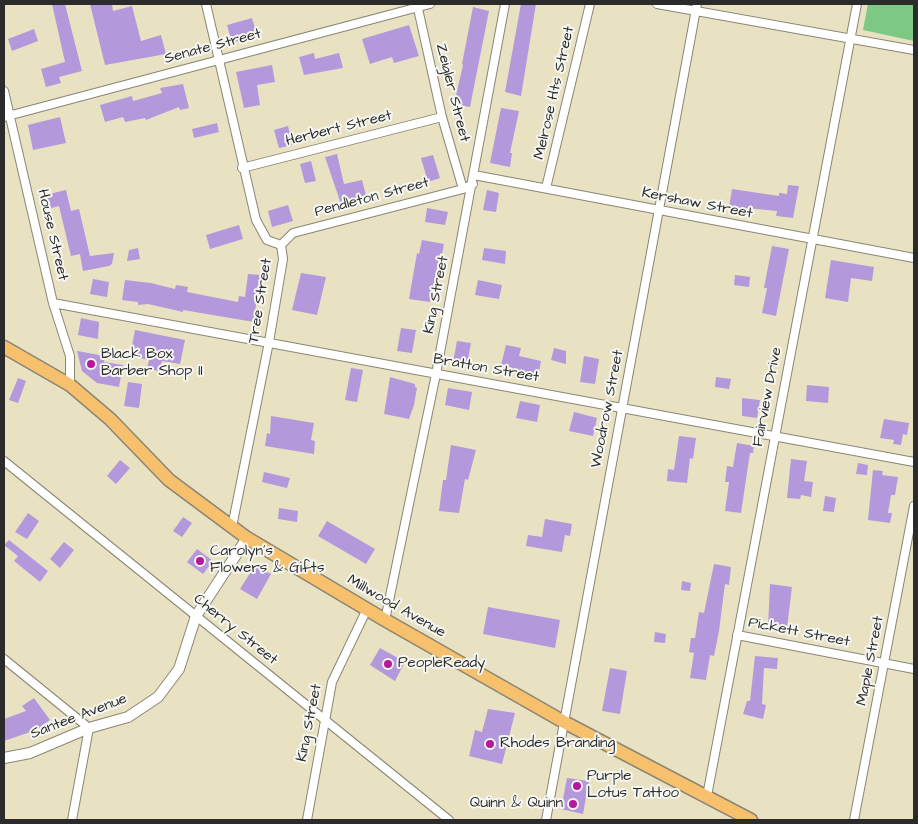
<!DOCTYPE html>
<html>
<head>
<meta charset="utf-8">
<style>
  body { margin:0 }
  #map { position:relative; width:918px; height:824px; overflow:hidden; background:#e9e2c2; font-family:"Architects Daughter",sans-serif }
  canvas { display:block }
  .frame { position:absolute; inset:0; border:5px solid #2b2b2b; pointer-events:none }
</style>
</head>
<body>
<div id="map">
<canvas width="918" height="824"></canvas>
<div class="frame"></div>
</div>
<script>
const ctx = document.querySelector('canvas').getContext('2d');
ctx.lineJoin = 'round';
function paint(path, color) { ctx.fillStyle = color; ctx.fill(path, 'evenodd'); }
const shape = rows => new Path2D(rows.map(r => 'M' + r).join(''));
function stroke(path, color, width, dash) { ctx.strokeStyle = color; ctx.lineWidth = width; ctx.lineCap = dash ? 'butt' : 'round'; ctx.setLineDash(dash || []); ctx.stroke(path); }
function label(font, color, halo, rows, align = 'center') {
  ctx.font = font + ' "Architects Daughter",sans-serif'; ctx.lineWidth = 4; ctx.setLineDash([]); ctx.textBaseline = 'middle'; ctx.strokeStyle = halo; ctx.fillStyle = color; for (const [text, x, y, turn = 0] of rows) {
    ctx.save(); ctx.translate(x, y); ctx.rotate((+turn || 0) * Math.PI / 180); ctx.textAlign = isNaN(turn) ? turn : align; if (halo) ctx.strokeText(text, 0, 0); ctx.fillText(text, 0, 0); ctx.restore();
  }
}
paint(shape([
  [868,4,914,4,914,41,863,30]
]), '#7dc885');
paint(shape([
  [52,4,65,4,82,71,59,77,61,83,46,87,41,69,65,62],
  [90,4,112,4,113,11,132,6,141,41,161,35,166,54,105,65],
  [521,4,536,4,521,96,505,92],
  [473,7,489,11,470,107,454,104,463,65,462,64],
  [252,18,257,35,232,43,227,25],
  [409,25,419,56,394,63,392,57,370,64,362,39],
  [34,29,38,41,12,51,8,39],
  [314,53,315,59,339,53,343,68,304,75,299,57],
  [272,65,275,82,257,85,260,105,244,108,236,72],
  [183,84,189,108,180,110,179,107,146,120,145,118,125,122,123,117,105,122,100,105,132,96,133,101,162,93,160,88],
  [501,108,519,111,510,153,512,153,510,167,490,163],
  [60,117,66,143,33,150,28,125],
  [217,123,219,132,194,138,192,129],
  [288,126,293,145,279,148,274,130],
  [337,154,344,184,362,180,367,199,342,207,325,157],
  [433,155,440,178,428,182,421,158],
  [311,161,316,181,305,183,300,164],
  [788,185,799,186,793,218,776,216,777,211,747,208,746,212,729,208,732,189,779,196,779,193,787,194],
  [66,190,71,211,79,209,90,256,114,253,112,264,109,266,83,271,80,254,71,256,59,206,48,209,45,195],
  [487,190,499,193,496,212,483,210],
  [288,205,293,221,272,227,268,211],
  [427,208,448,212,445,225,425,222],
  [239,225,243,239,210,249,206,235],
  [422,240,444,244,442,254,440,253,430,302,409,299,417,253,419,254],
  [772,246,789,249,776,316,762,313,767,288,764,288],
  [138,248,140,259,127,261,129,250],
  [484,248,506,251,505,264,482,260],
  [831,260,874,267,872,281,851,278,848,302,825,298],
  [301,273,326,277,317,315,292,310],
  [248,274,262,275,261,286,258,286,254,322,183,310,183,312,148,304,138,305,138,302,122,300,125,280,151,283,175,289,176,285,188,287,187,292,238,302,239,296,245,297],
  [735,275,750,277,749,287,734,285],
  [93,279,109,282,107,297,90,294],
  [478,280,502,285,499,299,475,295],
  [81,318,99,322,98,339,78,335],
  [401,328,416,330,412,353,397,351],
  [135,330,185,340,180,364,162,361,160,371,147,369,149,360,130,356],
  [457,341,471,343,467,365,453,362],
  [506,345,521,348,519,356,541,361,538,377,500,369],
  [554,348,566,351,566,364,551,360],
  [77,351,105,356,104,362,123,365,119,387,97,383,82,371],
  [584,356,599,359,595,384,580,382],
  [351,368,363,370,357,402,345,400],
  [390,377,415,384,415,387,417,388,414,405,409,419,384,414],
  [716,377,731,379,729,389,715,387],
  [18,378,26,381,18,403,9,400],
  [128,382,142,384,139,408,124,406],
  [807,385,829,387,828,403,806,401],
  [448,388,472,392,469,410,445,405],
  [742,398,760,400,757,418,742,416],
  [520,401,540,405,537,422,516,418],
  [574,412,597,418,593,436,569,431],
  [271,416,314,423,311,440,315,441,314,454,265,446,267,433,270,434],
  [884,419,909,423,907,435,903,434,901,445,893,444,894,440,880,438],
  [679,436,696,438,693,459,690,458,687,483,667,481,668,469,674,470],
  [737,443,754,446,753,453,750,453,741,513,725,511,729,482,725,482,727,466,733,467],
  [451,445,476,450,468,480,465,479,459,513,439,511,443,480,446,480],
  [791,459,807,461,804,481,813,482,811,497,801,495,800,499,787,498],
  [120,460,130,468,116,484,107,476],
  [858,463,868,465,867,475,856,474],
  [873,470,883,471,882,475,898,477,895,495,891,495,888,513,892,513,890,523,868,520],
  [264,472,290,478,287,488,262,482],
  [825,496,836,498,834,512,823,511],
  [279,508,298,511,297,522,278,519],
  [28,513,39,521,27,539,15,532],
  [183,517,192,523,182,537,173,531],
  [545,519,572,524,570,536,565,535,562,552,526,546,528,535,542,537],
  [327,521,375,549,366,564,318,536],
  [9,540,48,571,40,582,14,561,18,556,4,545],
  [64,542,74,550,60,568,50,559],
  [197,549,213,561,203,574,187,562],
  [714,564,731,567,729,585,725,584,719,631,714,656,710,655,706,680,690,678,694,653,689,652,691,638,695,638,699,612,704,613],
  [255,565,271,574,257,599,240,589],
  [682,581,691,583,690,591,681,590],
  [770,584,792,587,787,628,768,627],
  [488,607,560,620,555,648,483,634],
  [655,632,666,634,665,643,654,642],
  [380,648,405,662,395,681,370,665],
  [755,656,778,658,777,669,764,668,762,704,766,705,763,719,743,714,747,701,750,701],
  [610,668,627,671,620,714,602,711],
  [34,698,50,720,36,730,4,741,4,719,26,711,22,706],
  [488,709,515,713,502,764,469,756,475,730,482,732],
  [567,778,589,781,583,814,561,809]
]), '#b399dc');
const minor = shape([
  [206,4,256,220,267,240,281,245],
  [417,4,442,117,463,189],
  [657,4,914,50],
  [4,91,53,303,70,356,70,385],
  [4,117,430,4],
  [242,168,442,117],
  [474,175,914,258],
  [546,188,590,4],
  [281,245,293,233,463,189,473,184],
  [53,303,914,462],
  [4,461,449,820],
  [232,527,269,342,283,259,281,245],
  [385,620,436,374,505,4],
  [737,635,914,669],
  [4,659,89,728,72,820],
  [707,796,857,4],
  [307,820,332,682,367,609],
  [546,820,697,4],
  [854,820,914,506]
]);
const tertiary = shape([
  [4,758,30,753,89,728,128,717,158,697,179,669,196,616,247,538]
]);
const primary = shape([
  [4,347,70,385,110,419,169,480,247,538,385,620,564,722,751,820]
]);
stroke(minor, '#8a8676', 10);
stroke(tertiary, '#8a8676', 12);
stroke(primary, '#8a8676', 15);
stroke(minor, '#fff', 8);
stroke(tertiary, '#fff', 10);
stroke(primary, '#f7c06c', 12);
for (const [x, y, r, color] of [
  [91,364,5,"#b5179e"],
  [200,561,5,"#b5179e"],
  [388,664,5,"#b5179e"],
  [490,744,5,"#b5179e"],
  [577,786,5,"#b5179e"],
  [573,804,5,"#b5179e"]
]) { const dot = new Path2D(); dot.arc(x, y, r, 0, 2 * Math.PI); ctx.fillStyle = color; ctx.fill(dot); stroke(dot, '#f6f6f2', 2); }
label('15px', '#2b2b2b', '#f6f6f2', [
  ["Senate Street",213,47,-15],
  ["Zeigler Street",452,93,76],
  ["Melrose Hts Street",555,93,-77],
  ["Herbert Street",339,129,-14],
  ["Pendleton Street",372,198,-15],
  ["Kershaw Street",697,204,11],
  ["House Street",52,235,77],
  ["King Street",437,295,-79],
  ["Tree Street",261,301,-81],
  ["Bratton Street",486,369,10],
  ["Fairview Drive",768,397,-79],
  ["Woodrow Street",608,409,-79],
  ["Millwood Avenue",396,607,30],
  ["Cherry Street",235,630,39],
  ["Pickett Street",799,633,11],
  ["Maple Street",871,661,-79],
  ["Santee Avenue",79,717,-21],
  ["King Street",310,723,-79]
]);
label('15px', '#2b2b2b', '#f6f6f2', [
  ["Black Box",101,355],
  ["Barber Shop II",101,372],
  ["Carolyn's",210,552],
  ["Flowers & Gifts",210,569],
  ["PeopleReady",398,664],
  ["Rhodes Branding",500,744],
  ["Purple",587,777],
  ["Lotus Tattoo",587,794],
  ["Quinn & Quinn",563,804,"right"]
], 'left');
</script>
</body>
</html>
